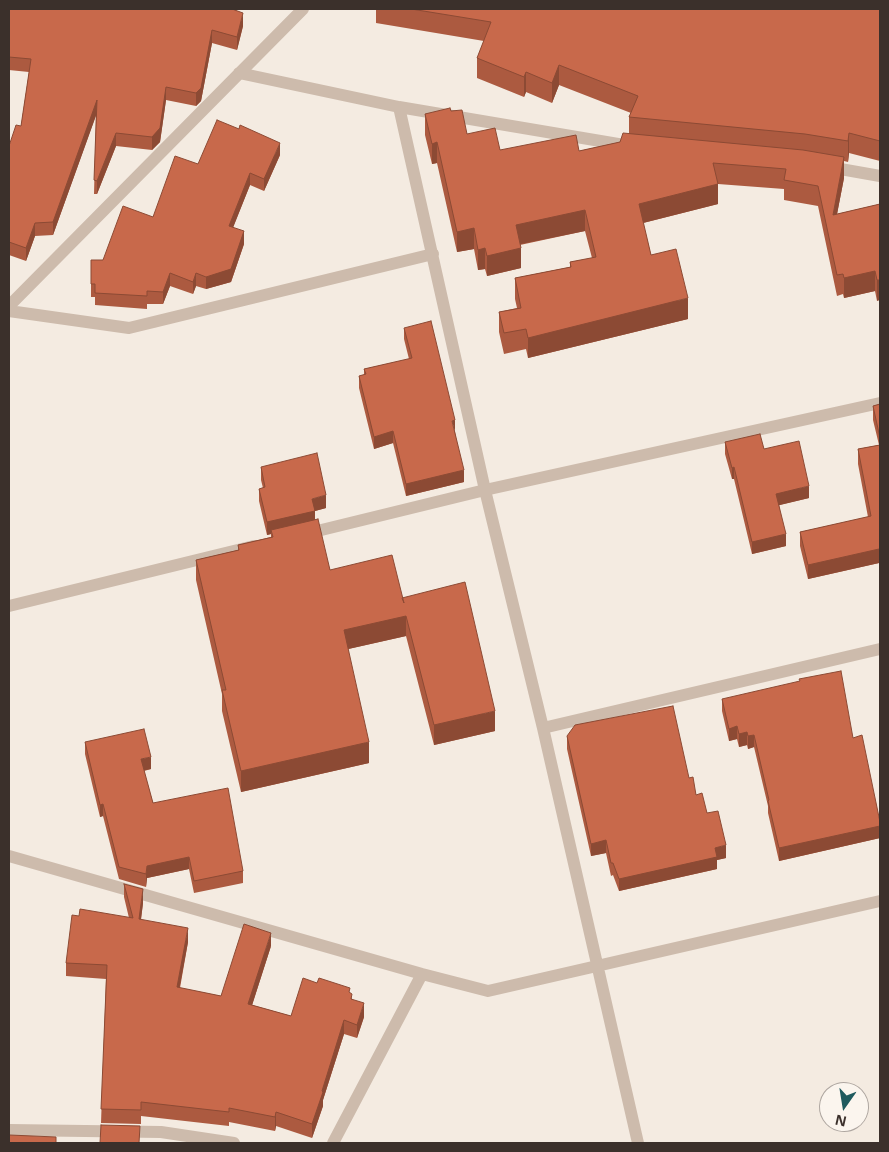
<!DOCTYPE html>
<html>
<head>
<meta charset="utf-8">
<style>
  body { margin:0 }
  #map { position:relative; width:889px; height:1152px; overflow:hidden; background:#f4ebe1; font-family:"Noto Sans",sans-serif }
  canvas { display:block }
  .frame { position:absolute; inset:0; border:10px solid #3b302b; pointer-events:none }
  .north { position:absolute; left:819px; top:1082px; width:50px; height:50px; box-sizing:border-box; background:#fbf5ee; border:1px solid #aea6a0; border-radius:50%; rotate:193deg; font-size:14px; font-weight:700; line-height:20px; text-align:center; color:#3b302b }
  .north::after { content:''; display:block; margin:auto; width:18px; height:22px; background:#1f5a5e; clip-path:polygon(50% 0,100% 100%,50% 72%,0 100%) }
</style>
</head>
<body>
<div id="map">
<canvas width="889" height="1152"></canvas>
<div class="frame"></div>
<div class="north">N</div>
</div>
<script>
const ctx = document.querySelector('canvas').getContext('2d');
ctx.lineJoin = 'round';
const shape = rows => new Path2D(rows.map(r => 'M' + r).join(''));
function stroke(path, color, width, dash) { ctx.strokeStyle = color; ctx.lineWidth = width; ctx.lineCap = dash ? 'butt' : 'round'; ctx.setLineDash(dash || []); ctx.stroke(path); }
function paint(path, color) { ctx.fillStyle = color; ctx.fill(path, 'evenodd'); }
stroke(shape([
  [239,73,399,107,630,146],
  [399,107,485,490,543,728,638,1143],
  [829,167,880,176],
  [9,306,303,9],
  [9,311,129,328,433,254],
  [305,534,485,490,880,403],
  [9,606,254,546],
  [543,728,880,649],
  [9,856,422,974,488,991,880,901],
  [9,1130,161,1132,234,1143],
  [333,1143,422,974]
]), '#cdbbac', 12);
paint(shape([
  [9,9,236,9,236,10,243,26,237,50,212,43,201,101,196,106,166,100,160,142,152,150,116,146,97,194,94,194,96,115,53,235,35,236,26,261,9,255,9,146,21,126,29,72,9,70],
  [376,9,880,9,880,161,849,153,848,162,844,161,844,178,837,214,880,204,877,301,875,291,844,298,843,294,837,296,818,206,784,200,784,189,718,184,718,204,643,223,651,255,688,319,528,358,526,349,504,354,499,332,499,312,517,308,515,299,515,278,570,267,570,262,592,258,585,231,520,245,521,268,487,276,485,269,478,270,474,249,457,252,437,163,432,164,425,135,425,114,451,111,467,134,500,150,579,151,620,142,629,133,629,117,631,113,559,85,552,103,526,92,524,97,477,78,477,58,484,41,376,23],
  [280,155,264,191,250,185,233,227,244,244,231,282,206,289,196,286,193,294,170,286,163,304,147,304,147,309,95,305,95,297,91,297,91,284,103,260,153,217,198,164],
  [404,328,455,432,464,482,406,496,393,443,374,449,359,388,359,376,364,375,364,369,409,359,404,339],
  [880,404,880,568,879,563,808,579,800,546,800,532,868,517,858,464,858,449,879,445,873,420,873,406],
  [725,442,764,449,809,498,779,505,786,546,752,554,734,479,732,479,725,454],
  [261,467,326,508,315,511,315,519,330,570,402,598,495,731,434,745,406,636,348,649,369,763,241,792,222,711,222,694,196,580,196,560,238,550,238,545,271,537,271,534,267,535,259,501,259,489,263,488,261,480],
  [722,699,853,738,880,822,880,838,779,861,768,813,768,806,754,747,748,749,747,745,739,747,737,739,729,741,722,711],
  [567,736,696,795,707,813,726,858,717,860,717,869,619,891,613,875,611,876,606,853,591,856,567,749],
  [85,742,151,769,144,771,153,803,243,871,243,883,194,893,189,869,147,878,146,887,119,879,103,816,100,817,85,754],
  [124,884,143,903,141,920,188,942,180,988,221,996,271,946,252,1005,291,1016,350,993,352,999,364,1017,357,1038,344,1034,323,1100,323,1106,312,1138,276,1126,275,1131,229,1122,229,1126,141,1116,141,1124,101,1123,106,979,66,976,66,963,79,916,129,918,124,897]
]), '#ac5a40');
paint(shape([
  [243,13,243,26,237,50,237,37],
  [212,30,212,43,201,101,196,106,196,93],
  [559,65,559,85,552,103,552,83],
  [526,72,526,92,524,97,524,77],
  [166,87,166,100,160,142,152,150,152,137],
  [97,100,97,113,53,235,53,222],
  [116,133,116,146,97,194,97,181],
  [849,133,849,153,848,162,848,141],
  [437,142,437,163,432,164,432,144],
  [280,143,280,155,264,191,264,179],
  [844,157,844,178,833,235,833,215],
  [250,173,250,185,229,238,229,226],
  [718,184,718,204,639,224,639,204],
  [585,210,585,231,516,245,516,225],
  [35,223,35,236,26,261,26,248],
  [474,228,474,249,457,252,457,232],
  [244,231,244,244,231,282,206,289,206,277],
  [485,248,485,269,478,270,478,250],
  [521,248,521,268,487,276,487,256],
  [875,271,875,291,844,298,844,278],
  [170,273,170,286,163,304,163,292],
  [196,273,196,286,193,294,193,282],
  [877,280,880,280,880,300,877,301],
  [688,298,688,319,528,358,528,338],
  [455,420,455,432,452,421],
  [393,431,393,443,374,449,374,437],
  [734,467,734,479,732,479,732,468],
  [464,470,464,482,406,496,406,484],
  [809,486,809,498,776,506,776,494],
  [326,495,326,508,315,511,315,523,271,530,271,534,267,535,267,522,312,499],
  [786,534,786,546,752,554,752,542],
  [879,549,879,563,808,579,808,565],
  [406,616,406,636,344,650,344,630],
  [495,711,495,731,434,745,434,725],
  [737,726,737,739,729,741,729,729],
  [747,732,747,745,739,747,739,734],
  [754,735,754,747,748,749,748,736],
  [369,742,369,763,241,792,241,771],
  [151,757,151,769,141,771,141,759],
  [103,804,103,816,100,817,100,805],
  [880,826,880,838,779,861,779,848],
  [606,840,606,853,591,856,591,844],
  [726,845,726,858,717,860,717,869,619,891,619,879,715,848],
  [189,857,189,869,147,878,146,887,146,874,147,866],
  [143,889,143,903,139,933,139,919],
  [188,928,188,942,177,1001,177,987],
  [271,933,271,946,248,1018,248,1004],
  [364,1003,364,1017,357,1038,357,1025],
  [344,1020,344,1034,323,1100,323,1106,312,1138,312,1124],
  [276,1112,276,1126,275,1131,275,1117]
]), '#8c4a34');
const building = shape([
  [9,9,232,9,243,13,237,37,212,30,201,88,196,93,166,87,160,128,152,137,116,133,97,181,94,180,97,100,53,222,35,223,26,248,9,242,9,146,16,125,21,126,31,59,9,57,9,9],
  [411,9,880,9,880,141,849,133,848,141,805,134,629,117,638,96,559,65,552,83,526,72,524,77,477,58,491,22,411,9],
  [450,108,451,111,462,110,467,134,495,128,500,150,576,135,579,151,620,142,623,133,803,150,844,157,833,215,880,204,880,280,877,280,875,271,844,278,843,274,837,275,818,186,784,180,786,169,713,163,718,184,639,204,651,255,676,249,688,298,528,338,526,329,504,333,499,312,521,308,515,278,571,267,570,262,596,257,585,210,516,225,521,248,487,256,485,248,478,250,474,228,457,232,437,142,432,144,425,114,450,108],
  [217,120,239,129,240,125,280,143,264,179,250,173,229,226,244,231,231,269,206,277,196,273,193,282,170,273,163,292,147,291,147,296,95,293,95,284,91,284,91,260,103,260,123,206,153,217,175,156,198,164,217,120],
  [431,321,455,420,452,421,464,470,406,484,393,431,374,437,359,376,366,374,364,369,412,358,404,328,431,321],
  [880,404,880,438,873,406,880,404],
  [760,434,764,449,799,441,809,486,776,494,786,534,752,542,734,467,732,468,725,442,760,434],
  [880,445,880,553,879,549,808,565,800,532,871,516,858,449,880,445],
  [317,453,326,495,312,499,315,511,267,522,259,489,265,487,261,467,317,453],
  [318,519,330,570,392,555,404,603,402,598,465,582,495,711,434,725,406,616,344,630,369,742,241,771,222,690,226,690,196,560,239,550,238,545,273,537,271,530,318,519],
  [841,671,853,738,862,735,880,822,880,826,779,848,768,801,769,800,754,735,748,736,747,732,739,734,737,726,729,729,722,699,800,681,799,679,841,671],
  [673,706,689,778,693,777,696,795,702,793,707,813,718,811,726,845,715,848,717,857,619,879,613,863,611,863,606,840,591,844,567,736,575,725,673,706],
  [144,729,151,757,141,759,153,803,228,788,243,871,194,881,189,857,147,866,146,874,119,867,103,804,100,805,85,742,144,729],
  [124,884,143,889,139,919,188,928,177,987,221,996,244,924,271,933,248,1004,291,1016,303,978,317,983,319,978,350,988,349,992,352,994,351,999,364,1003,357,1025,344,1020,322,1091,323,1092,312,1124,276,1112,275,1117,229,1108,229,1112,141,1102,141,1110,101,1109,107,965,66,963,72,915,79,916,80,909,133,918,124,884],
  [101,1125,140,1126,139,1143,100,1143,101,1125],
  [9,1135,56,1137,56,1143,9,1143,9,1135]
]);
paint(building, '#c8694b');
stroke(building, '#8c4a34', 1);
</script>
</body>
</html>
